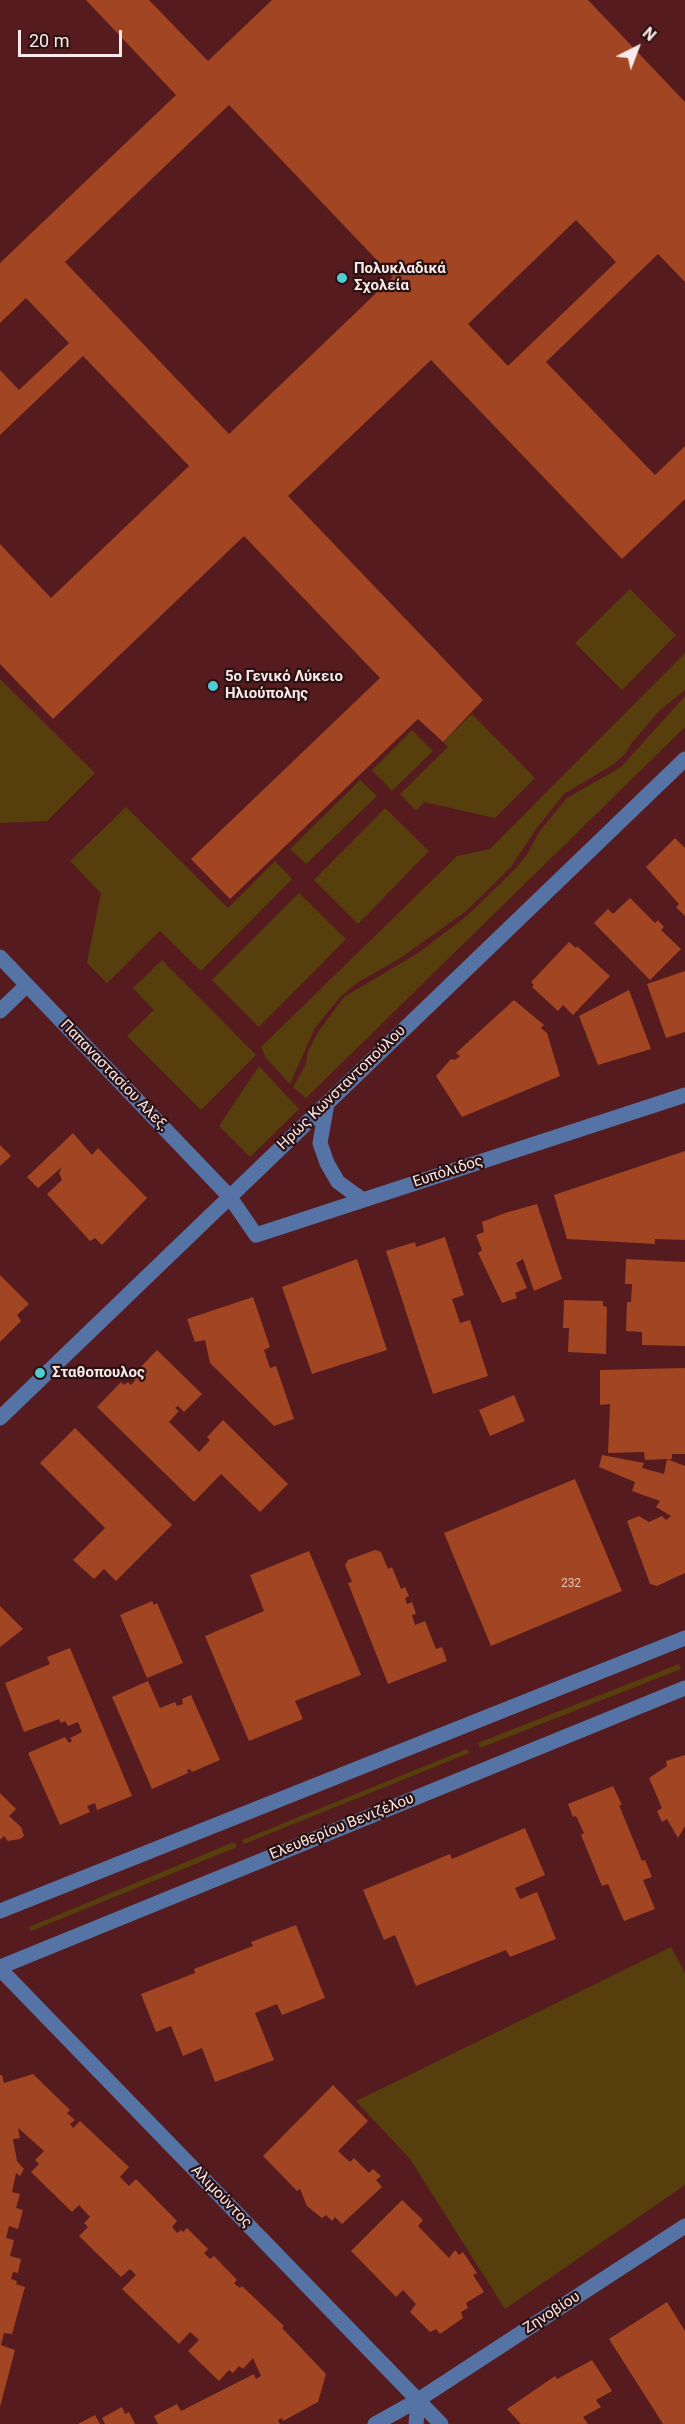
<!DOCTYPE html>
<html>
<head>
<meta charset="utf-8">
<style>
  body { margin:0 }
  #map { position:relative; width:685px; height:2424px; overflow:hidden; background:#561b1e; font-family:Roboto,sans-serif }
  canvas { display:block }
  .north { position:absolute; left:607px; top:18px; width:60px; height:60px; -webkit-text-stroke:4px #2b1111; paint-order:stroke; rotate:42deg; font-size:16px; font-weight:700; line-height:24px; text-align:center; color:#faeae9 }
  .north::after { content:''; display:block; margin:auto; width:21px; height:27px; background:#faeae9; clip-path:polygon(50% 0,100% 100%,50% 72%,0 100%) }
  .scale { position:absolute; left:18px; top:30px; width:104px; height:27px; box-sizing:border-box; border:3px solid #faeae9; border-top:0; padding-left:8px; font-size:18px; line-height:21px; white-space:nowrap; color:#faeae9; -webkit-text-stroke:4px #2b1111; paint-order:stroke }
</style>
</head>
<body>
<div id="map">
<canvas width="685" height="2424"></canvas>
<div class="north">N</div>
<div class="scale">20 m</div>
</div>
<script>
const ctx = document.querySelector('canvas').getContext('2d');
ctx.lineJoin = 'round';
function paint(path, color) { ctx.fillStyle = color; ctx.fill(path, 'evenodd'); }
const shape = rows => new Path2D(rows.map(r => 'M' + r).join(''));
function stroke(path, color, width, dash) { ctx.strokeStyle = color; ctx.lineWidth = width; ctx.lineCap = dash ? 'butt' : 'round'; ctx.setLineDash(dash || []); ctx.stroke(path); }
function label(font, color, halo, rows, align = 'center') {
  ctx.font = font + ' Roboto,sans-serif'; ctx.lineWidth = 4.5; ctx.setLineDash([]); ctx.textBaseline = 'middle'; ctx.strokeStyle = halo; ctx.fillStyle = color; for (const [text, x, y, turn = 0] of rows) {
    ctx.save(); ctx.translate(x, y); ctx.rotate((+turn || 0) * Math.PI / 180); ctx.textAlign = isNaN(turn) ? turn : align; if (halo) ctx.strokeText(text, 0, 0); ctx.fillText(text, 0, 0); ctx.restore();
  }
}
paint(shape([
  [630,589,676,635,622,690,575,643],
  [685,653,685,690,658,712,631,744,625,754,614,764,564,794,536,829,511,867,465,912,399,959,357,983,341,996,315,1028,290,1084,266,1058,261,1047,457,856,490,849],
  [0,679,95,773,47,821,0,823],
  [685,696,685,727,306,1098,293,1087,305,1066,308,1051,318,1032,344,997,418,953,468,915,516,868,528,853,539,832,567,798,621,767],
  [472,714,535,778,495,818,424,802,416,811,400,794,448,747,443,742],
  [412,730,433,751,392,791,372,770],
  [360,780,377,796,306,864,290,849],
  [126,807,228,908,275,861,292,879,201,971,160,931,107,983,87,963,101,893,70,861],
  [385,808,429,851,358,924,314,880],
  [299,893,346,939,259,1027,212,980],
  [162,960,256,1055,201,1110,127,1036,154,1010,133,988],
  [259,1066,299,1109,250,1157,219,1126],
  [679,1664,681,1669,480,1748,478,1743],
  [467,1749,469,1753,244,1844,242,1840],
  [234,1842,237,1847,31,1931,29,1927],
  [671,1947,685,1973,685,2185,505,2309,410,2159,356,2101]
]), '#563e0d');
paint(shape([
  [86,0,149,0,208,61,272,0,588,0,685,102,685,282,658,254,546,362,655,475,685,446,685,499,622,559,431,360,288,496,483,700,443,742,418,719,230,899,191,859,380,678,244,536,53,719,0,664,0,544,51,598,189,466,83,356,0,435,0,370,19,390,69,343,26,298,0,323,0,263,176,95],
  [229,105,393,277,229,434,65,262],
  [576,220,616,262,508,366,468,324],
  [675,838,685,848,685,916,676,907,679,904,646,867],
  [630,898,655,923,658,920,664,927,661,930,681,949,650,980,594,923,608,909,613,914],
  [569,942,576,948,577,946,610,976,573,1015,563,1005,558,1011,532,987,534,985,531,982],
  [685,971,685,1032,666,1038,647,984],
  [629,990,651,1049,598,1065,579,1016],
  [514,1000,544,1025,541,1028,547,1033,560,1076,462,1117,436,1076,451,1059,455,1060,460,1056,456,1053],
  [73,1133,92,1155,98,1148,147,1198,102,1245,95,1238,90,1241,47,1194,62,1180,59,1173,62,1167,38,1188,27,1177],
  [0,1145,11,1156,0,1166],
  [685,1151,685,1240,655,1239,655,1244,567,1239,554,1195],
  [537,1204,562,1279,534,1291,523,1259,516,1263,527,1288,515,1293,517,1298,502,1303,478,1253,482,1250,476,1235,484,1232,482,1222,505,1213],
  [445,1237,464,1295,452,1299,460,1323,470,1320,488,1376,433,1394,386,1251,415,1242,416,1247],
  [357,1259,387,1350,312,1374,282,1287],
  [626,1259,685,1262,685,1346,642,1345,642,1332,626,1331,627,1302,631,1302,632,1284,625,1284],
  [0,1275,29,1304,17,1315,21,1321,0,1342],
  [253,1297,270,1347,264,1350,270,1368,276,1366,294,1419,274,1426,210,1363,205,1340,195,1342,187,1319],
  [564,1300,603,1301,603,1306,607,1307,606,1354,568,1352,569,1328,563,1328],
  [157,1350,202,1394,184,1412,178,1406,175,1408,179,1411,169,1422,199,1452,210,1440,207,1437,223,1420,288,1484,260,1512,221,1474,194,1502,97,1407,121,1382,124,1385,128,1382,131,1385,135,1380,131,1377],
  [685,1368,685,1454,672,1454,672,1459,667,1459,685,1466,685,1573,657,1586,650,1584,627,1521,639,1516,649,1522,662,1516,666,1520,671,1516,656,1507,660,1501,632,1491,635,1482,599,1467,602,1455,644,1463,642,1468,664,1474,667,1459,645,1460,644,1452,608,1453,610,1404,600,1405,600,1370],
  [514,1395,525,1421,490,1436,479,1410],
  [75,1428,172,1525,116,1581,104,1569,94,1579,73,1560,105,1528,40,1463],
  [575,1479,622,1591,491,1646,444,1533],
  [375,1550,381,1552,388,1569,392,1567,401,1589,405,1587,409,1596,405,1598,407,1604,412,1602,416,1614,412,1615,415,1625,425,1621,436,1649,442,1647,447,1661,388,1684,348,1583,352,1582,345,1565,348,1560],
  [309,1551,361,1675,295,1701,303,1719,249,1741,205,1636,264,1611,250,1575],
  [152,1601,154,1605,157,1603,183,1663,147,1678,120,1615],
  [0,1606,23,1629,0,1647],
  [70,1648,132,1796,97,1810,95,1803,87,1806,90,1812,60,1825,28,1753,65,1737,69,1743,72,1741,70,1738,82,1732,78,1722,68,1726,65,1721,61,1723,59,1719,24,1732,5,1683,50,1664,47,1657],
  [148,1681,160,1708,175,1702,177,1706,183,1704,182,1699,191,1695,220,1760,192,1772,190,1769,187,1770,188,1773,152,1789,112,1697],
  [685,1755,685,1826,678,1838,667,1819,662,1822,657,1811,662,1808,649,1778,667,1766,666,1761],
  [613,1786,622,1805,619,1805,642,1861,645,1860,652,1877,643,1880,655,1909,624,1921,608,1884,602,1886,581,1835,584,1833,576,1816,573,1817,568,1804],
  [0,1793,16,1809,9,1816,21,1827,24,1836,20,1839,8,1841,4,1836,0,1840],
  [525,1828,545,1875,515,1888,520,1899,537,1892,556,1939,510,1957,506,1950,416,1986,395,1935,384,1940,363,1890,450,1854,452,1859],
  [296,1925,325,1998,282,2015,277,2004,255,2013,274,2060,215,2082,202,2048,183,2056,171,2026,156,2032,141,1994,195,1973,194,1969,253,1946,251,1942],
  [33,2074,70,2110,67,2113,75,2120,70,2124,73,2128,80,2121,129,2167,120,2177,129,2186,136,2179,177,2221,172,2227,177,2233,181,2230,183,2232,187,2228,208,2249,204,2253,210,2259,214,2256,237,2280,234,2283,236,2285,240,2288,242,2286,284,2326,282,2328,326,2374,318,2402,283,2421,282,2418,278,2420,280,2424,158,2424,154,2416,177,2404,181,2411,254,2374,256,2379,261,2376,253,2358,243,2369,239,2366,233,2373,229,2370,219,2381,188,2351,199,2340,190,2332,179,2344,122,2289,136,2275,130,2269,121,2277,79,2236,88,2227,84,2223,90,2217,79,2205,72,2212,31,2172,39,2164,35,2160,44,2151,18,2128,20,2138,13,2139,17,2161,24,2169,20,2176,16,2173,12,2192,20,2194,16,2208,23,2210,18,2229,9,2226,6,2238,14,2240,10,2256,21,2259,18,2273,13,2272,11,2279,17,2281,16,2284,25,2287,12,2334,4,2333,1,2345,15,2350,0,2407,0,2075,2,2075,4,2083],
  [333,2085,368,2121,338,2151,350,2162,354,2158,369,2173,373,2169,381,2176,376,2180,382,2187,342,2224,335,2217,332,2221,326,2215,322,2218,318,2215,307,2206,300,2189,297,2191,263,2156],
  [402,2200,423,2220,418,2226,449,2258,455,2250,459,2255,463,2252,477,2273,473,2275,484,2292,466,2303,468,2308,461,2312,463,2318,440,2334,436,2329,430,2332,410,2312,416,2304,403,2290,396,2297,351,2251],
  [667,2302,685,2331,685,2424,663,2424,609,2339],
  [592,2360,612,2391,596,2400,601,2407,583,2417,588,2424,521,2424,507,2409,555,2376,557,2379],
  [122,2407,125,2414,129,2412,135,2424,105,2424,102,2418],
  [95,2415,100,2424,78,2424]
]), '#a14522');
stroke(shape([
  [0,957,229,1196,256,1235,685,1095],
  [0,1011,27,985],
  [327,1104,320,1143,327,1163,338,1182,363,1200],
  [0,1418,685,759],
  [375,2424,418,2400,685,2226],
  [416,2424,418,2400]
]), '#5573a5', 15);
stroke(shape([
  [0,1911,685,1638],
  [0,1967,685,1688],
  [0,1969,441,2424]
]), '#5573a5', 15);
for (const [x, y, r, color] of [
  [342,278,6,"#51ccd3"],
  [213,686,6,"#51ccd3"],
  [40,1373,6,"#51ccd3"]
]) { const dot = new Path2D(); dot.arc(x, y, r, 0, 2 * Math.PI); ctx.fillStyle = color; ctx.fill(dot); stroke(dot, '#2b1111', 2); }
label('12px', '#e4c1b7', null, [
  ["232",571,1584]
]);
label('bold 15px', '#faeae9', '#2b1111', [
  ["Πολυκλαδικά",354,269],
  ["Σχολεία",354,286],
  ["5ο Γενικό Λύκειο",225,677],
  ["Ηλιούπολης",225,694],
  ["Σταθοπουλος",52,1373]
], 'left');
label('15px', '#faeae9', '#2b1111', [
  ["Παπαναστασίου Αλεξ.",114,1076,46],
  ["Ηρώς Κωνσταντοπούλου",342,1088,-44],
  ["Ευπόλιδος",448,1172,-18],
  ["Ελευθερίου Βενιζέλου",342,1827,-22],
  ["Αλιμούντος",221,2197,46],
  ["Ζηνοβίου",552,2313,-33]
]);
</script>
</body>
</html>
